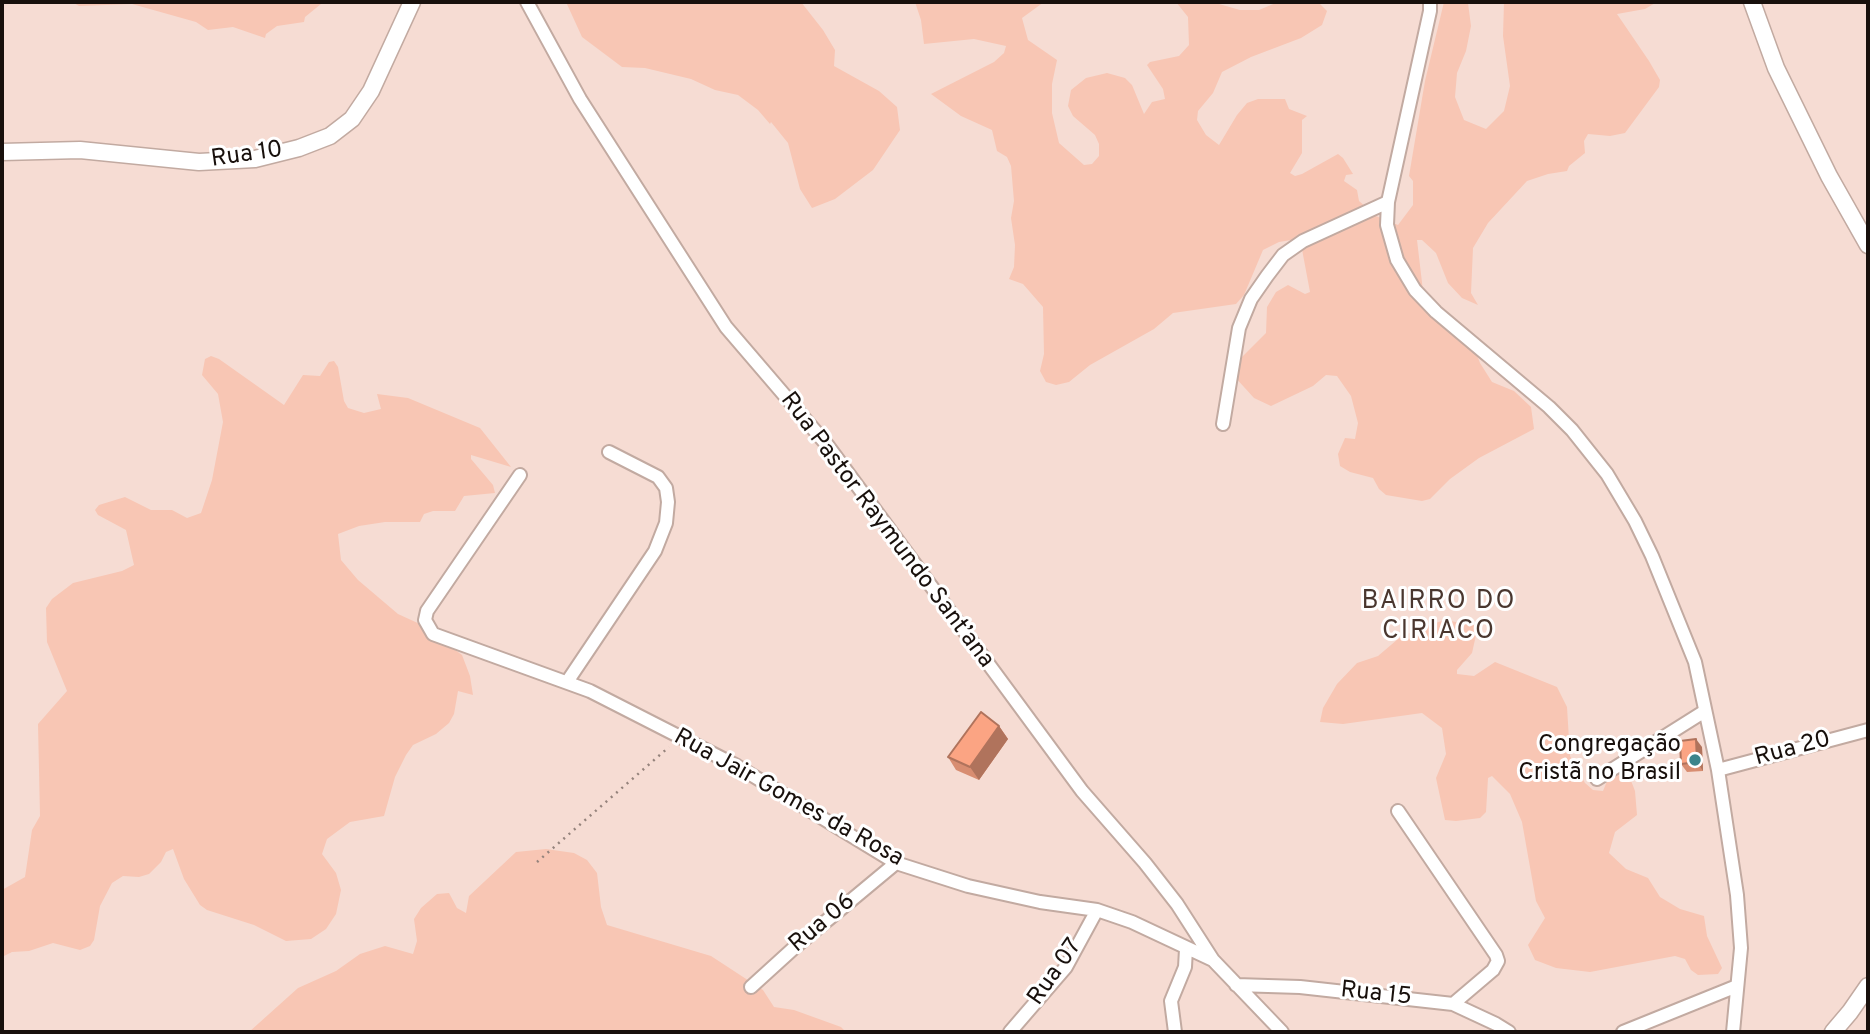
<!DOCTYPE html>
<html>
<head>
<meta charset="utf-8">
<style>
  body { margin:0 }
  #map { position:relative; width:1870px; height:1034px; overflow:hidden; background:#f6dcd3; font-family:Overpass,sans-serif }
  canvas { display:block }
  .frame { position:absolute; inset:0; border:4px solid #18100c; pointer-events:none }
</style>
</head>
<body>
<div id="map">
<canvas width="1870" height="1034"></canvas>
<div class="frame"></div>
</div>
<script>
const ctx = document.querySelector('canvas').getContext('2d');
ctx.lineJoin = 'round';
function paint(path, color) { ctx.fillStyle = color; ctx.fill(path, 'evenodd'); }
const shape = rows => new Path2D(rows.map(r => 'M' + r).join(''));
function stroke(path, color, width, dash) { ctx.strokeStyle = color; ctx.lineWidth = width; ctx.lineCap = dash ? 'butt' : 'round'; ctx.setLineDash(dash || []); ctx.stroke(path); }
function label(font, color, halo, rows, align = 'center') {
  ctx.font = font + ' Overpass,sans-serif'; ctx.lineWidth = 6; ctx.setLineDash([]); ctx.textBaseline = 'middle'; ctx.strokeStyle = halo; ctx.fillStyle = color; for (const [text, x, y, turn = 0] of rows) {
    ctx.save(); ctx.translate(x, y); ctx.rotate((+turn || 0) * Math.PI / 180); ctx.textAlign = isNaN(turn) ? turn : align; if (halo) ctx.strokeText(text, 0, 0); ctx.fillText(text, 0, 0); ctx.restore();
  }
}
paint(shape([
  [72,2,320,2,321,4,305,17,304,22,277,26,266,34,265,38,233,27,208,30,196,22,132,4,79,6],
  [566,2,801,2,823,30,835,50,834,66,879,91,897,107,900,130,873,170,835,199,812,208,800,189,788,143,771,122,770,124,758,110,738,95,715,90,691,79,645,68,622,67,582,37],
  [915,2,1044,2,1022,18,1028,40,1057,60,1052,84,1052,113,1059,143,1084,165,1092,164,1099,156,1099,144,1095,135,1073,116,1068,106,1071,90,1086,78,1107,73,1125,78,1132,85,1144,114,1152,102,1165,99,1163,89,1147,65,1150,62,1179,56,1189,45,1188,17,1176,2,1212,2,1240,10,1259,10,1278,2,1319,3,1327,11,1322,25,1301,38,1251,57,1222,72,1213,93,1198,111,1197,120,1206,135,1219,145,1237,115,1247,103,1258,99,1285,99,1289,109,1307,116,1302,120,1302,153,1290,173,1295,176,1302,174,1338,154,1343,158,1353,174,1346,175,1344,181,1357,190,1359,201,1376,216,1398,225,1413,205,1413,181,1409,176,1425,81,1444,2,1468,3,1471,26,1466,51,1457,73,1455,97,1464,120,1486,129,1504,111,1510,86,1503,36,1504,2,1657,2,1645,9,1617,14,1649,61,1660,80,1659,87,1625,133,1610,136,1588,134,1584,141,1585,153,1569,166,1567,171,1548,174,1527,181,1488,223,1473,248,1471,293,1478,305,1462,298,1448,283,1436,253,1422,240,1417,240,1423,291,1428,293,1432,316,1449,331,1471,340,1480,363,1492,382,1514,391,1531,407,1534,429,1479,458,1450,479,1430,499,1422,501,1386,495,1379,489,1373,478,1350,472,1340,466,1338,454,1345,438,1355,439,1358,423,1351,396,1337,376,1326,375,1313,386,1271,406,1254,398,1234,376,1237,362,1266,333,1267,307,1276,292,1288,285,1305,294,1310,292,1301,244,1297,239,1279,242,1263,250,1244,295,1236,304,1173,313,1154,329,1090,365,1069,382,1056,385,1046,382,1040,371,1044,354,1043,307,1023,284,1009,279,1014,267,1015,245,1011,218,1014,201,1011,166,1007,157,997,151,992,130,961,116,931,94,994,62,1004,53,1006,46,974,39,924,44,921,20],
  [211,356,219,359,284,405,303,375,320,376,329,362,334,361,338,367,344,401,348,408,364,413,381,409,377,394,408,398,480,428,511,467,471,455,471,459,493,485,495,493,464,496,455,511,433,511,424,514,420,522,385,522,359,526,338,534,341,560,358,580,398,614,422,625,462,655,470,676,473,695,458,691,454,714,449,723,436,734,413,745,406,755,395,777,384,816,350,822,327,839,322,854,336,873,341,890,336,914,326,929,311,939,286,941,254,925,207,910,200,905,184,879,173,849,166,852,161,862,149,874,139,877,123,876,112,883,100,906,94,940,90,946,80,950,53,943,29,951,12,952,2,957,2,890,25,877,32,830,40,816,38,724,67,691,47,642,46,608,52,599,73,583,122,571,134,565,126,530,98,515,95,510,99,505,125,497,151,510,172,510,187,518,201,513,212,480,223,422,218,394,202,375,205,359],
  [1445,620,1478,626,1472,653,1457,670,1457,674,1474,676,1495,662,1557,687,1567,707,1570,756,1585,783,1593,790,1603,791,1612,769,1625,765,1635,791,1637,815,1615,832,1609,853,1626,869,1648,878,1660,897,1680,909,1704,916,1707,936,1722,968,1718,974,1698,975,1691,970,1685,959,1675,956,1590,972,1556,968,1535,960,1528,945,1545,918,1536,901,1522,822,1510,794,1492,776,1488,778,1486,812,1480,818,1456,821,1445,820,1436,778,1446,754,1442,728,1422,713,1343,724,1320,722,1323,708,1337,684,1357,663,1378,656,1398,639,1419,628],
  [546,849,574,853,587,860,597,873,601,907,607,925,711,956,763,990,774,1007,794,1010,841,1027,846,1032,249,1032,298,988,336,971,360,954,385,946,413,954,417,941,414,919,421,908,437,894,449,893,457,908,466,913,469,896,516,852]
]), '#f8c6b4');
const street = shape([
  [527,2,580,99,726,327,828,446,1082,791,1145,863,1177,904,1213,960,1282,1032],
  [1430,2,1430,11,1388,202,1387,225,1397,260,1415,290,1436,312,1549,407,1572,430,1607,474,1635,521,1652,556,1695,662,1718,770,1737,895,1741,948,1733,1032],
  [1223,424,1239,328,1251,299,1267,276,1283,255,1303,241,1388,202],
  [520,475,427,611,425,620,433,634,590,691,737,766,896,863,968,886,1040,902,1097,910,1132,922,1213,960],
  [567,682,655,551,666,523,668,502,666,488,658,477,609,452],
  [1718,770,1868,730],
  [1597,779,1705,711],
  [1398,811,1496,955,1498,961,1493,970,1453,1004],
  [1236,985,1300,987,1453,1004,1496,1024,1509,1032],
  [751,987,795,947,896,863],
  [1010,1032,1066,967,1097,910],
  [1175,1032,1171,1001,1185,967,1186,949],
  [1623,1032,1737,986]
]);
const secondary = shape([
  [1752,2,1776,68,1829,176,1868,245],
  [2,152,80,150,199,162,255,159,299,148,330,136,352,119,371,91,412,2],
  [1833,1032,1850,1012,1868,986]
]);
stroke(street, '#c2aaa1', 16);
stroke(secondary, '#c2aaa1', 19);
stroke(shape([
  [537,862,669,747]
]), '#95837c', 2.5, [2, 5]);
stroke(street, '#fff', 12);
stroke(secondary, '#fff', 16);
paint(shape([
  [999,726,1008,739,979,780,956,770,948,757],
  [1702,747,1703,771,1687,772,1681,764]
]), '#d88d71');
paint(shape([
  [999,726,1008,739,979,780,970,767],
  [1696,739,1702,747,1703,771,1697,762]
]), '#b0735c');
const building = shape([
  [981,712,999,726,970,767,948,757,981,712],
  [1696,739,1697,762,1681,764,1680,741,1696,739]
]);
paint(building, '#fba483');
stroke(building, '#b0735c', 2);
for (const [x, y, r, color] of [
  [1695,760,7,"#3c848b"]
]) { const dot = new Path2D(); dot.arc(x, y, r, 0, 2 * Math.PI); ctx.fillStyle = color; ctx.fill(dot); stroke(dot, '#fff', 2.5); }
label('24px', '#18100c', '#fff', [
  ["Rua 10",247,156,-8],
  ["Rua Pastor Raymundo Sant’ana",886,531,53],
  ["Rua 20",1793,750,-15],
  ["Rua Jair Gomes da Rosa",788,799,29],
  ["Rua 06",823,924,-40],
  ["Rua 07",1056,973,-55],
  ["Rua 15",1376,995,6]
]);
label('24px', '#18100c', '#fff', [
  ["Congregação",1681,746],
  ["Cristã no Brasil",1681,774]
], 'right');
ctx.letterSpacing = '2px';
label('26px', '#4a372f', '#fff', [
  ["BAIRRO DO",1439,603],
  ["CIRIACO",1439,633]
]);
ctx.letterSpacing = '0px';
</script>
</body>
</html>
